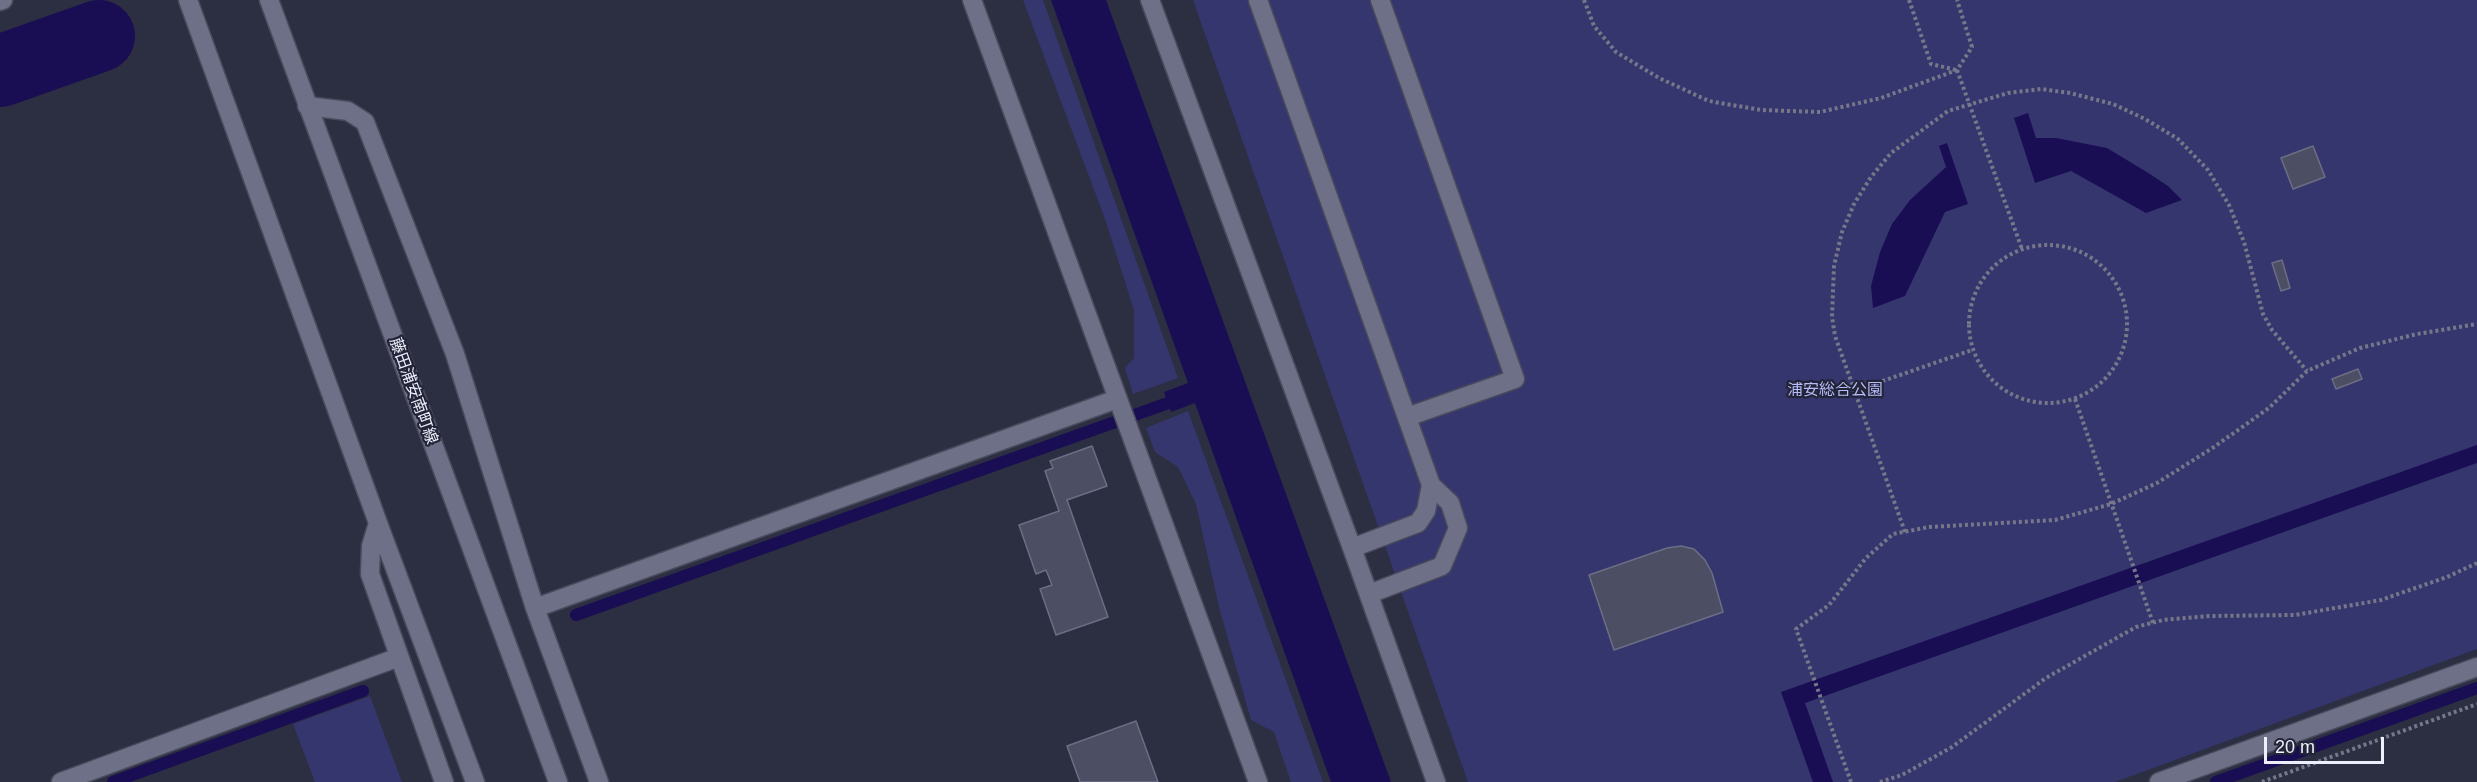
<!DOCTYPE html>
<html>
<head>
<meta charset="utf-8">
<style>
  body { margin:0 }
  #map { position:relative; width:2477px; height:782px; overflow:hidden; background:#2c2e42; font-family:Helvetica,sans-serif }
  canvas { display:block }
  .scale { position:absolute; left:2264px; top:737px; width:120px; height:27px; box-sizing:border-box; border:3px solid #edeffc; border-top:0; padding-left:8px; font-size:18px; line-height:21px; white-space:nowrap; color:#edeffc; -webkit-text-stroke:4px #232437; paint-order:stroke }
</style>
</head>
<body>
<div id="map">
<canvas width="2477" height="782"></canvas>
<div class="scale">20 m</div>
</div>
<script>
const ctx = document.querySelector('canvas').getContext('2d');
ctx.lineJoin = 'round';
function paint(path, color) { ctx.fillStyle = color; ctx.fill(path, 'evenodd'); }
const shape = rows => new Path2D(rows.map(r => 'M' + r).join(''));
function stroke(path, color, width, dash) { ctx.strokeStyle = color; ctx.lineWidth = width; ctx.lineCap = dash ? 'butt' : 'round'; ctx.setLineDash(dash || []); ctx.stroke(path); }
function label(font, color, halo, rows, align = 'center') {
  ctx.font = font + ' Helvetica,"Noto Sans JP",sans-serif'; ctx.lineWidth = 4.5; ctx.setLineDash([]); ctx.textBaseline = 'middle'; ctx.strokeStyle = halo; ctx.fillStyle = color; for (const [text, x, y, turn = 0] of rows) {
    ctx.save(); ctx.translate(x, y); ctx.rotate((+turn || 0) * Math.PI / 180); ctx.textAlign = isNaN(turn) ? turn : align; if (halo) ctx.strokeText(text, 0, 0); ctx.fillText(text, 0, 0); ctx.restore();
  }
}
paint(shape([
  [1023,0,1043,0,1178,378,1133,394,1125,368,1134,358,1134,310,1105,219],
  [1193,0,2477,0,2477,649,2115,782,1468,782],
  [1188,411,1323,782,1291,782,1274,732,1251,720,1219,607,1196,504,1178,467,1155,452,1146,428],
  [370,696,402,782,315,782,293,724]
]), '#36366f');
paint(shape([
  [1051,0,1106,0,1391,782,1331,782,1195,403,1171,412,1164,392,1188,383],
  [2028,113,2036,138,2056,138,2107,148,2150,174,2168,186,2182,200,2146,213,2071,171,2035,183,2014,118],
  [1947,143,1968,204,1945,212,1905,296,1873,308,1871,286,1880,252,1892,224,1910,200,1946,167,1939,146],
  [2477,445,2477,463,1805,703,1833,782,1813,782,1781,692]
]), '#190e53');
stroke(shape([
  [576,615,1182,398],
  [113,782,363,691],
  [2216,782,2477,688]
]), '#190e53', 12);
stroke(shape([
  [0,71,99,36]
]), '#190e53', 72);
const building = shape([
  [2313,146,2325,177,2293,189,2281,158,2313,146],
  [2282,260,2290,288,2281,291,2272,263,2282,260],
  [2358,369,2362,379,2336,389,2332,379,2358,369],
  [1092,446,1107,486,1067,500,1108,617,1056,635,1040,589,1052,585,1046,570,1036,574,1019,525,1059,511,1045,471,1053,468,1050,461,1092,446],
  [1681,546,1694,549,1705,560,1712,573,1723,612,1614,650,1589,575,1667,548,1681,546],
  [1136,721,1158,782,1080,782,1067,746,1136,721]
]);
paint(building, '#4c4e63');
stroke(building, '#6c6e85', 1.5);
const minor = shape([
  [188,0,378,523,475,782],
  [269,0,558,782],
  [972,0,1258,782],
  [1150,0,1352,548,1436,782],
  [1258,0,1431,485,1426,511,1418,523,1352,548],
  [1380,0,1515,379,1407,417],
  [0,1,3,0],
  [307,106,348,111,365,122,455,354,535,608,599,782],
  [378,523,371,546,370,574,444,782],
  [1369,594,1442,566,1458,528,1450,503,1431,485],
  [535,608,1117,399],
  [61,782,399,657],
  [2159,782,2477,667]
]);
stroke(minor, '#494a5b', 21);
stroke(shape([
  [1584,0,1594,26,1616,52,1659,78,1709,101,1761,110,1820,112,1881,98,1957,70,1972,47,1957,0],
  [1909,0,1931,64,1956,70],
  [1957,70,2022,249],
  '1969 324a79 79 0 1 1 158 0a79 79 0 1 1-158 0Z',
  [1854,391,1972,350],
  [2075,399,2153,623],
  [1905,532,1835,336,1832,317,1834,266,1842,232,1854,204,1871,177,1891,153,1948,111,2008,93,2041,89,2070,93,2113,104,2145,119,2178,139,2208,170,2229,205,2244,242,2263,314,2272,330,2307,371],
  [1851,782,1796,629,1829,605,1866,558,1893,534,1929,527,2055,520,2111,504,2157,483,2214,447,2269,408,2307,371,2360,348,2417,334,2477,324],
  [1880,782,1902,775,1952,747,2046,678,2136,627,2163,620,2209,616,2295,615,2381,600,2447,577,2477,563],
  [2262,782,2477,704]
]), '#767889', 4, [3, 3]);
stroke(minor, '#6e7087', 18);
label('16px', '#edeffc', '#232437', [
  ["藤田浦安南町線",413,391,70]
]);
label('16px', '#b6bbf9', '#232437', [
  ["浦安総合公園",1835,391]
]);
</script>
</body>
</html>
